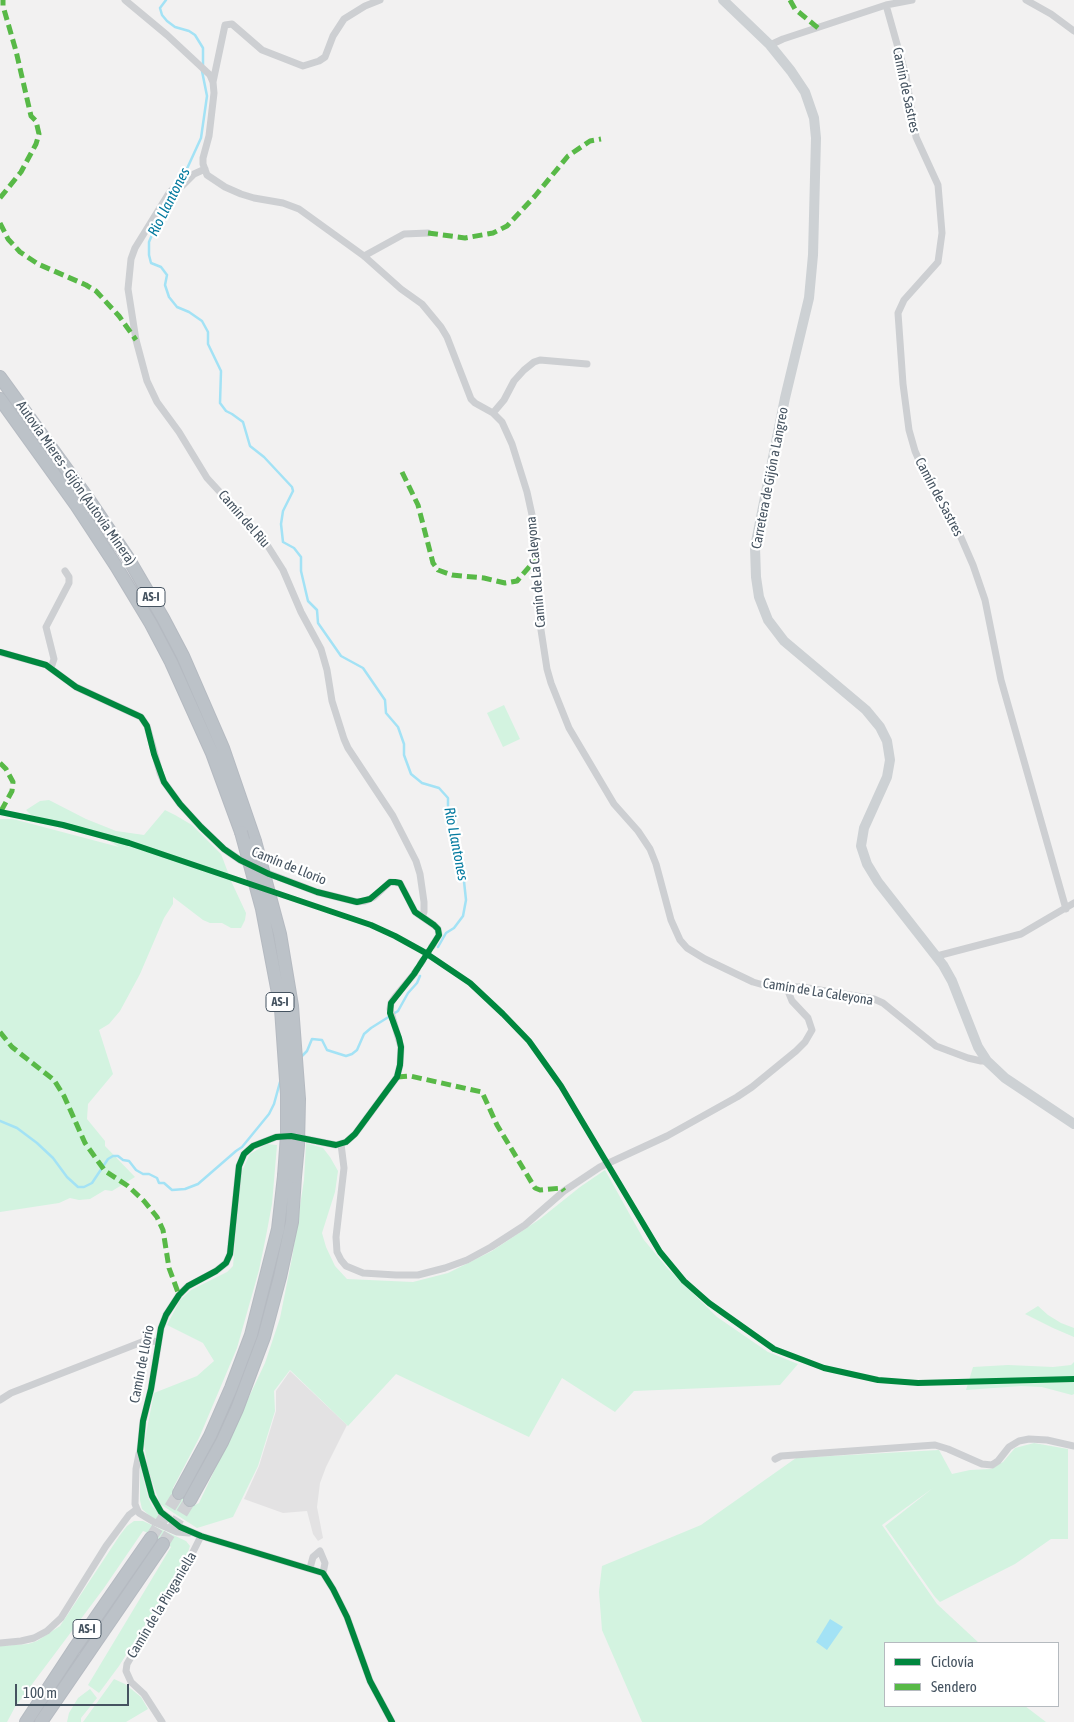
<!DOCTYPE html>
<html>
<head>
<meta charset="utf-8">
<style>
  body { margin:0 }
  #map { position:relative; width:1074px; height:1722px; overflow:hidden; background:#f2f1f1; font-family:"Asap Condensed",sans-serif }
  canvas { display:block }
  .legend { position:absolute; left:884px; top:1642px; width:175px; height:65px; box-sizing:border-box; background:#fff; border:1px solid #b5babf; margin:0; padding:6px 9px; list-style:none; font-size:15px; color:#455360 }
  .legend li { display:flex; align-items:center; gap:10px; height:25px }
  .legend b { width:25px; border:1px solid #b5babf }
  .scale { position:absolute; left:15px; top:1684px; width:114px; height:22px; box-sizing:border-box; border:2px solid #455360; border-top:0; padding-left:6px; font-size:15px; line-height:18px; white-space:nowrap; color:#455360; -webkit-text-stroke:4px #fff; paint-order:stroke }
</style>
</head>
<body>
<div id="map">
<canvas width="1074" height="1722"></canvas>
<ul class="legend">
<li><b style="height:6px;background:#00873e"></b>Ciclovía</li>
<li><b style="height:6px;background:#58b947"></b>Sendero</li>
</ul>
<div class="scale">100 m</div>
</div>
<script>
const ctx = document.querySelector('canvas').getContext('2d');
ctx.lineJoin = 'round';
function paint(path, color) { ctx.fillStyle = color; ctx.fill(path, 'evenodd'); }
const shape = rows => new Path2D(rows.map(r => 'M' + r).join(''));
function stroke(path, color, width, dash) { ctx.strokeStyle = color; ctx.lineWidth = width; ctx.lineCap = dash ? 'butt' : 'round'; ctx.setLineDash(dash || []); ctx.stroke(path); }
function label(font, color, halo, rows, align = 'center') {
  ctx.font = font + ' "Asap Condensed",sans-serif'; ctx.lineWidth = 4.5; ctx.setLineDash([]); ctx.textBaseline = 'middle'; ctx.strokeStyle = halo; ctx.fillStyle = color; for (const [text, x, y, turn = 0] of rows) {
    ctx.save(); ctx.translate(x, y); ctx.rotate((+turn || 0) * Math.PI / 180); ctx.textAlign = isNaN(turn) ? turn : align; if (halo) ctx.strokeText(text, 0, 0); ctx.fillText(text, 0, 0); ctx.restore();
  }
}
paint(shape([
  [290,1371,347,1425,326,1467,320,1483,317,1507,323,1538,318,1541,313,1534,307,1511,283,1513,244,1499,259,1466,276,1411,276,1391]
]), '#e3e2e3');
paint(shape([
  [504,705,520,739,503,747,487,713],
  [49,800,86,819,116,831,144,835,165,810,175,815,192,825,221,854,232,883,246,913,245,920,241,928,231,928,222,923,210,923,203,920,173,897,173,904,164,918,140,974,120,1011,109,1024,99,1030,113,1074,88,1104,87,1119,105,1141,105,1146,135,1177,112,1191,105,1190,90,1199,79,1200,70,1198,59,1203,0,1212,0,819,13,819,119,847,91,830,31,815,26,810,40,801],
  [306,1143,323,1148,330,1157,338,1171,335,1192,322,1233,326,1247,335,1266,347,1279,413,1282,448,1273,492,1251,540,1219,580,1187,605,1170,644,1240,668,1269,717,1317,768,1352,798,1364,780,1385,634,1391,615,1412,562,1378,529,1437,396,1374,348,1426,290,1370,274,1391,275,1411,258,1466,233,1517,197,1528,160,1504,148,1469,144,1444,154,1393,197,1376,214,1361,203,1343,167,1325,180,1300,191,1290,227,1272,233,1266,241,1173,250,1154,267,1144,277,1145,272,1204,266,1236,259,1270,237,1348,199,1438,173,1488,174,1492,195,1505,199,1503,265,1363,280,1318,292,1258,304,1180],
  [1038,1306,1048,1315,1061,1323,1074,1328,1074,1337,1053,1328,1025,1314],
  [1074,1362,1074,1394,1072,1395,1042,1387,1021,1386,966,1390,973,1367,1008,1365,1053,1367,1071,1365],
  [1034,1443,1068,1449,1068,1539,1051,1539,1015,1564,940,1602,935,1597,885,1526,933,1488,882,1525,937,1604,979,1643,885,1643,885,1706,1025,1706,1046,1722,642,1722,602,1630,599,1592,602,1566,701,1525,796,1458,939,1450,952,1474,970,1470,991,1469,1003,1462,1015,1448],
  [140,1466,148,1497,152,1506,168,1523,151,1517,142,1509,140,1500],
  [134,1521,143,1521,186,1541,190,1546,187,1555,166,1592,119,1666,99,1693,88,1685,171,1547,166,1543,158,1541,154,1535,143,1531,104,1588,15,1707,7,1722,0,1722,0,1646,28,1644,37,1641,60,1626,120,1535,127,1526],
  [114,1679,125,1684,141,1697,148,1709,126,1722,83,1722],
  [90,1689,97,1698,81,1718,81,1722,67,1722,69,1713,78,1698]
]), '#d3f3e0');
paint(shape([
  [830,1619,843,1627,827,1650,816,1642]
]), '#a3e2f5');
stroke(shape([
  [166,0,160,8,162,15,167,21,175,27,189,31,195,35,203,48,203,65],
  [180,184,201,138,207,96,202,71],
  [177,189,157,223,149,242,149,255,151,263,161,267,167,275,165,285,169,297,177,307,189,312,202,321,208,332,208,344,221,371,220,403,226,411,232,414,243,422,250,446,264,457,292,487,293,491,283,511,281,524,283,542,294,548,301,557,301,571,308,601,317,610,318,623,341,656,363,668,385,700,386,713,398,727,404,744,404,755,411,774,422,783,439,788,448,798,448,814,463,872,466,900,463,916,454,928,446,933,438,947],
  [301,1057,307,1051,312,1039,322,1040,327,1050,346,1056,352,1054,357,1050,364,1034,371,1028,398,1011,408,993,417,983,420,976],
  [0,1121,17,1128,37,1143,53,1158,67,1177,78,1187,84,1187,92,1183,108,1159,113,1156,118,1156,123,1160,129,1161,136,1170,143,1174,149,1174,157,1178,159,1183,164,1183,172,1190,185,1189,198,1184,236,1151,242,1147,269,1114,274,1104,280,1082]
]), '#a3e2f5', 2.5);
stroke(shape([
  [414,974,434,943]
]), '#cfd1d4', 7, [7, 3.5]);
stroke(shape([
  [151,1538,179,1493],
  [163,1544,190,1500]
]), '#cfd1d4', 12, [12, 6]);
const highway = shape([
  [0,377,87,497,128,558,163,618,183,656,223,748,255,841],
  [0,399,76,505,116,566,151,624,171,662,212,753,241,832],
  [179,1493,210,1436,231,1388,251,1335,278,1229,284,1176],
  [190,1500,222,1442,237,1409,264,1337,280,1277,292,1222,295,1177],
  [26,1722,74,1649,151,1538],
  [41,1722,163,1544]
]);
stroke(highway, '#b5bac1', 14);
stroke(shape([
  [125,0,167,35,210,75,213,82,214,93,209,136,203,158,203,164,207,175,225,187,241,194,254,198,283,203,299,209,364,256,401,289,422,304,441,327,447,337,471,399,475,403,493,413,502,422,512,444,527,492,534,524,541,630,547,669,551,683,569,728,614,804,638,831,650,849,656,864,671,920,680,940,687,948,705,959,753,982,767,986,802,987,874,999,883,1003,936,1046,968,1058,981,1061,987,1061],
  [1026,0,1051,14,1074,31],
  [886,5,906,76,916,137,938,185,942,233,938,262,904,300,898,313,903,384,909,430,915,451,928,481,956,526,973,565,985,600,1001,680,1066,909],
  [770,45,783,39,886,5,912,0],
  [213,82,225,25,232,24,262,50,303,66,319,61,325,57,333,36,344,19,365,6,380,0],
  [205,169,194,174,182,186,173,189,169,193,135,248,131,259,128,289,136,340,147,381,157,402,179,432,207,478,264,540,283,570,301,612,321,649,327,670,332,701,344,739,348,748,393,816,416,861,420,874,424,902,424,912,422,917],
  [364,256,404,234,428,233],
  [493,413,504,400,514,381,524,370,534,362,540,360,587,364],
  [0,652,46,665,76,687,141,717,147,726,160,773,164,782,180,804,201,827,224,849,240,860,250,865],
  [51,668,54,659,46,627,69,583,69,577,65,571],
  [262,871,317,892,357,902,365,901,374,897,390,882,400,883,415,912,434,925,438,929,439,935,434,943],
  [937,956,1021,934,1074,903],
  [341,1144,344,1168,336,1237,337,1252,341,1260,346,1266,363,1273,396,1275,418,1275,445,1268,467,1260,491,1247,525,1225,564,1191,600,1167,667,1136,737,1097,752,1087,796,1051,805,1042,812,1030,808,1018,792,1001,786,986],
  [0,1400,11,1393,147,1340,158,1342],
  [139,1454,136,1469,135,1504,137,1509,139,1513,154,1522,177,1532,189,1533],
  [775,1459,781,1456,935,1445,948,1449,982,1464,992,1465,998,1461,1009,1447,1019,1441,1029,1439,1047,1440,1074,1446],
  [310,1568,313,1557,320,1551,325,1563,323,1573],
  [0,1643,21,1641,34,1638,47,1631,61,1618,106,1546,129,1515,137,1509],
  [162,1722,144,1694,131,1682,126,1671,127,1664,134,1652,181,1576,201,1536],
  [392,1722,370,1681,347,1617,333,1589,323,1573,201,1536,180,1527,161,1512,152,1496,140,1451,143,1421,151,1389,161,1328,166,1315,179,1295,188,1286,216,1271,226,1263,230,1254,239,1166,244,1154,253,1146,276,1137,291,1136,336,1145,346,1142,355,1134,397,1077,400,1065,401,1047,390,1009,391,1003,395,997,414,974]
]), '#cdcfd2', 7);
stroke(shape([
  [723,0,770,45,791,71,805,92,814,118,816,138,813,255,809,298,785,398,755,547,756,577,759,597,768,620,784,641,866,710,880,727,887,741,890,760,887,777,864,828,861,846,867,864,878,882,943,965,952,981,978,1047,987,1061,1005,1078,1074,1124]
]), '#cdd1d4', 10);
stroke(highway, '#bcc2c8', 12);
const highwayBridge = shape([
  [241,832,262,909,281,1009,287,1094,287,1135,284,1176],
  [255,841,280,934,292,1006,299,1099,298,1145,295,1177]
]);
stroke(highwayBridge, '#b5bac1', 14, []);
stroke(highwayBridge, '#bcc2c8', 12);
stroke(shape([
  [790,0,795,9,818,28],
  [0,198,21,172,36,144,39,134,36,121,31,116,16,51,3,6,3,0],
  [0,223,8,239,20,252,38,264,86,285,96,291,119,316,136,340],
  [428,233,465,238,493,233,507,226,535,196,568,156,590,141,601,139],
  [402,472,418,505,433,563,438,570,452,575,484,578,505,583,517,581,536,559],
  [0,763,6,769,13,782,12,791,0,813],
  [0,1032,12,1047,54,1080,64,1096,85,1143,105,1171,128,1186,144,1201,157,1217,163,1230,169,1268,179,1295],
  [397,1077,410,1076,482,1092,497,1125,535,1188,540,1190,562,1188,564,1191]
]), '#58b947', 5, [10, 5]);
stroke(shape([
  [0,652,46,665,76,687,141,717,147,726,154,754,164,782,180,804,201,827,224,849,240,860,269,874,317,892,357,902,370,899,390,882,395,882,400,883,402,887,415,912,434,925,438,929,439,935,434,943,414,974,391,1003,390,1013,399,1038,401,1047,400,1065,397,1077,355,1134,346,1142,336,1145,291,1136,276,1137,253,1146,244,1154,239,1166,230,1254,226,1263,216,1271,188,1286,179,1295,166,1315,161,1328,151,1389,143,1421,140,1451,152,1496,161,1512,180,1527,201,1536,323,1573,333,1589,347,1617,370,1681,392,1722],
  [0,812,63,825,129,843,371,925,395,936,424,952,470,983,503,1014,529,1041,561,1086,660,1252,684,1281,709,1303,774,1349,824,1368,878,1380,918,1383,1074,1379]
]), '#00873e', 6);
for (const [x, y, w] of [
  [151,597,28],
  [280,1002,28],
  [87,1629,28]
]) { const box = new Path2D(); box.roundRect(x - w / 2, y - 9.5, w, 19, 4); ctx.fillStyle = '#fff'; ctx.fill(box); stroke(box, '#455360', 1); }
label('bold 12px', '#455360', null, [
  ["AS-I",151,597],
  ["AS-I",280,1002],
  ["AS-I",87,1629]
]);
label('14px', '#455360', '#fff', [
  ["Camín de Sastres",906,90,78],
  ["Carretera de Gijón a Langreo",770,478,-79],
  ["Autovía Mieres - Gijón (Autovía Minera)",76,483,55],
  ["Camín de Sastres",939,497,62],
  ["Camín del Riu",244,519,49],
  ["Camín de La Caleyona",536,572,-95],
  ["Camín de Llorio",289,866,22],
  ["Camín de La Caleyona",818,992,9],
  ["Camín de Llorio",142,1364,-79],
  ["Camín de la Pinganiella",162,1605,-59]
]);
label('italic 15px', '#037a9f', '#fff', [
  ["Rio Llantones",169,202,-63],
  ["Rio Llantones",456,844,79]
]);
</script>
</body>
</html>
